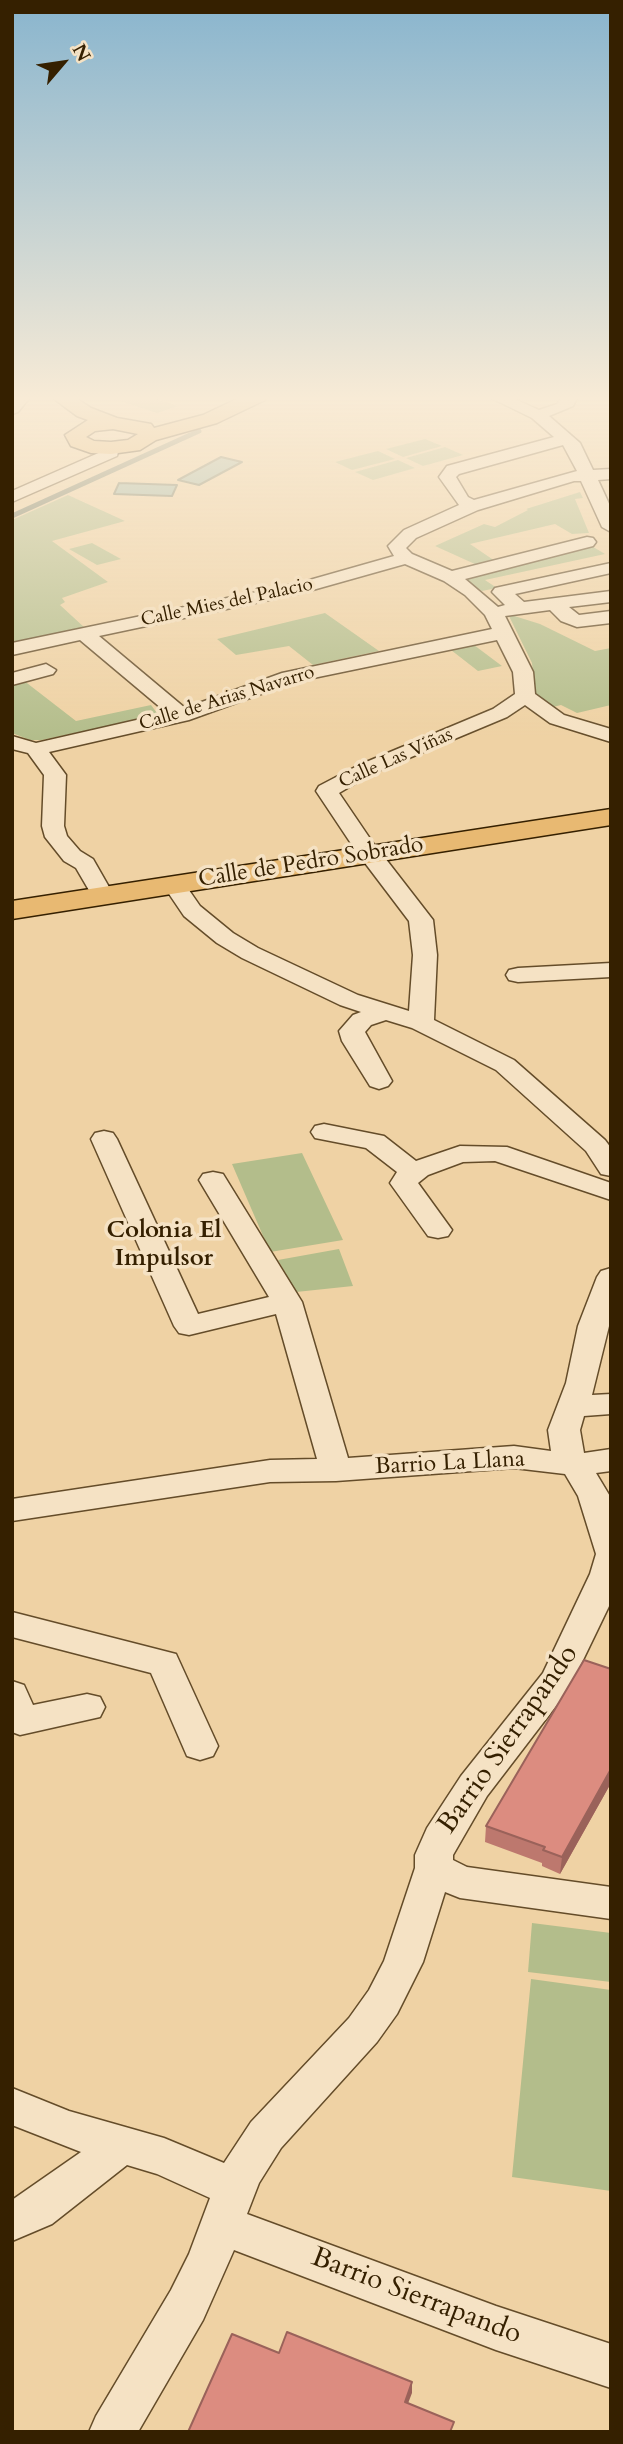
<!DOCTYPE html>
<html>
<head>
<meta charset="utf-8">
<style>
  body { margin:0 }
  #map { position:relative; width:623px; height:2444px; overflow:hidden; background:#efd2a4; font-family:Cardo,serif }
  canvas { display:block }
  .frame { position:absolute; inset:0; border:14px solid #352000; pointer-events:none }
  .north { position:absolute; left:28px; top:28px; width:70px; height:70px; -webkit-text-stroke:5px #f5e2c4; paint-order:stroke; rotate:61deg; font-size:19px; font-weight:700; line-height:28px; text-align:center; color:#352000 }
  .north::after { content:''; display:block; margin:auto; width:24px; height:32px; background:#352000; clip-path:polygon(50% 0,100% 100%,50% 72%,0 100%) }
</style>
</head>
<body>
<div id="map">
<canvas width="623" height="2444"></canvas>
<div class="frame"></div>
<div class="north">N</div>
</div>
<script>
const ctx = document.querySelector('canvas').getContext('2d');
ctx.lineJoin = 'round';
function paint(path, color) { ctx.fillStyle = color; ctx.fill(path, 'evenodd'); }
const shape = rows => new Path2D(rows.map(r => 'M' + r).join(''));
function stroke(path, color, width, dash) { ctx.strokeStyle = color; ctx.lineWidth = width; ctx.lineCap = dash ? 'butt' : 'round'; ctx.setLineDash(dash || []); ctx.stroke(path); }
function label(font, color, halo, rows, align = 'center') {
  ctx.font = font + ' Cardo,serif'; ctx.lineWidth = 7; ctx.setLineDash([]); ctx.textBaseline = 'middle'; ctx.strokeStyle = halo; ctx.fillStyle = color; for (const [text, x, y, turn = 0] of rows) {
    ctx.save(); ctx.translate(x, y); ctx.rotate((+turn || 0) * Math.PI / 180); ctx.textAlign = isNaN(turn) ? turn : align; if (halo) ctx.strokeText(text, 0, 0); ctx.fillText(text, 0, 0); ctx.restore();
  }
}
paint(shape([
  [136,396,146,396,178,406,157,413,120,401],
  [425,439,442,446,403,457,386,449],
  [445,447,463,455,423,466,406,458],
  [378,451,395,459,352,470,335,462],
  [398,460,415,468,373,480,355,472],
  [580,492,583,498,575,499,589,533,572,534,555,524,470,544,495,561,477,565,435,546,484,524,495,527,528,510,526,509],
  [68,495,125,521,52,541,108,582,62,598,65,602,60,605,85,628,12,644,12,520],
  [92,543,121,559,97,565,69,549],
  [590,545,605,554,485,580,497,588,482,591,463,579],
  [325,613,379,651,313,665,289,646,236,655,217,639],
  [508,614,540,624,595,651,611,648,611,705,577,713,561,705,545,709,535,691,532,663],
  [474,645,502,666,478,671,451,650],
  [23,680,76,721,151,705,157,713,149,717,42,740,30,740,12,733,12,683],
  [302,1153,343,1240,270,1252,232,1164],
  [339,1249,353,1286,296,1292,278,1260],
  [532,1923,611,1933,611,1982,528,1972],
  [531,1979,611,1990,611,2191,512,2177]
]), '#b3bd8b');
const water = shape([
  [221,457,242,462,199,485,178,480,221,457],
  [119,483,177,485,172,496,114,494,119,483]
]);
paint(water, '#9ab7a8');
stroke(water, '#727b65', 2);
stroke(shape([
  [12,516,199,431]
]), '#727b65', 5);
const minor = shape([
  [15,396,31,396,18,412,12,414,12,399,15,396],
  [487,396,508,396,539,410,557,404,562,396,578,396,573,406,549,416,580,443,593,470,611,469,611,479,598,480,611,508,611,532,602,527,581,481,574,481,478,510,416,538,406,548,412,554,452,571,587,537,593,538,596,542,593,546,465,579,498,607,505,605,492,592,495,588,611,563,611,573,515,594,524,602,611,591,611,602,569,607,579,615,611,611,611,623,577,627,561,621,550,610,505,616,533,672,535,694,564,715,611,729,611,742,550,723,525,705,507,717,373,773,339,793,375,846,374,848,378,849,433,920,437,955,434,1020,514,1060,605,1140,611,1148,611,1176,601,1174,586,1151,496,1070,412,1028,386,1020,371,1025,365,1032,392,1081,388,1086,379,1089,370,1086,342,1041,339,1031,353,1015,361,1012,340,1005,242,958,217,943,184,916,163,885,166,880,182,880,200,906,233,933,258,948,358,995,409,1011,413,955,409,921,362,859,360,852,356,851,316,791,319,786,359,765,493,709,515,694,513,672,497,640,294,682,189,720,49,752,66,775,64,826,67,836,80,851,93,859,109,887,106,892,98,894,90,892,76,868,64,861,45,837,42,826,44,775,28,753,12,749,12,736,36,743,167,713,80,640,12,655,12,643,299,583,394,556,388,546,404,530,459,505,439,477,447,466,554,437,532,418,487,396],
  [563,445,577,471,474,500,468,497,456,477,459,474,563,445],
  [405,564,444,581,465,595,485,615,492,629,282,673,185,708,99,636,302,593,405,564],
  [111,443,119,448,117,456,12,502,12,491,103,451,105,445,111,443],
  [46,664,56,670,53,674,12,685,12,673,46,664],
  [611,963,611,977,518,982,509,980,506,975,509,970,518,968,611,963],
  [324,1124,384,1136,416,1161,460,1146,507,1147,611,1183,611,1200,495,1161,463,1162,428,1175,418,1183,452,1230,448,1236,438,1238,428,1236,390,1183,397,1172,366,1148,315,1138,311,1132,315,1126,324,1124],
  [104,1131,113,1133,117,1139,198,1314,269,1297,199,1180,203,1174,213,1172,223,1174,302,1302,348,1458,514,1446,551,1451,548,1430,566,1383,578,1326,597,1277,601,1271,611,1268,611,1318,592,1395,611,1394,611,1414,584,1416,580,1430,584,1453,611,1449,611,1471,596,1473,611,1498,611,1602,569,1689,487,1796,453,1855,453,1860,467,1867,611,1887,611,1919,460,1898,445,1892,423,1962,397,2014,377,2042,281,2148,259,2183,247,2214,496,2306,611,2344,611,2388,496,2350,234,2250,203,2320,138,2432,89,2432,96,2416,171,2290,189,2254,210,2198,157,2174,127,2165,52,2224,12,2241,12,2200,81,2152,12,2125,12,2088,69,2111,164,2138,224,2163,251,2122,349,2018,369,1990,384,1961,415,1868,415,1855,427,1828,461,1776,543,1673,590,1574,596,1554,578,1496,565,1474,514,1468,336,1481,270,1482,12,1521,12,1499,270,1460,317,1459,276,1314,189,1335,179,1333,174,1326,91,1139,95,1133,104,1131],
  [12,1612,176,1654,218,1746,213,1756,200,1760,187,1756,151,1673,12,1637,12,1612],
  [12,1681,24,1685,33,1705,87,1694,100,1697,105,1707,100,1717,20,1735,12,1732,12,1681]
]);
const major = shape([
  [50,396,73,396,91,408,117,418,151,424,154,428,203,415,243,396,268,396,265,400,217,423,156,440,140,450,111,454,91,453,71,446,65,435,88,420,77,416,50,396],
  [113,429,138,434,128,440,111,442,94,441,86,437,95,431,113,429],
  [611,809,611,825,12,919,12,901,611,809]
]);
stroke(minor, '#644c29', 3);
stroke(major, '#352000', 3);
paint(minor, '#f5e2c4');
paint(major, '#e8b972');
paint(shape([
  [611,1669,611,1783,560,1874,542,1866,542,1863,485,1842,486,1826]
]), '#bd786e');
paint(shape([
  [611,1769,611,1783,560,1874,562,1857],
  [412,2382,412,2393,404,2414,405,2402]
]), '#9a625a');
const building = shape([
  [584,1660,611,1669,611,1769,562,1857,543,1850,545,1847,486,1826,584,1660],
  [287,2332,412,2382,405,2402,454,2422,450,2432,188,2432,232,2334,279,2353,287,2332]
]);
paint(building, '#dc8c80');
stroke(building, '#9a625a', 2);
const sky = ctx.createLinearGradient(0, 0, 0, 738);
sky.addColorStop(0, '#89b5ce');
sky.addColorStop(0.54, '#f8ebd6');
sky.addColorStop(1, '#f8ebd600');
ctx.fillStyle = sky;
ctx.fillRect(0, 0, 623, 738);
label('19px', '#352000', '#f5e2c4', [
  ["Calle Mies del Palacio",227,603,-12],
  ["Calle de Arias Navarro",227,699,-17],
  ["Calle Las Viñas",396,759,-24]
]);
label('23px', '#352000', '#f5e2c4', [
  ["Calle de Pedro Sobrado",311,863,-9],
  ["Barrio La Llana",450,1464,-3]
]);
label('bold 24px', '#352000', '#f5e2c4', [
  ["Colonia El",164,1231],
  ["Impulsor",164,1259]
]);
label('28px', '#352000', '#f5e2c4', [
  ["Barrio Sierrapando",509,1740,-55],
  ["Barrio Sierrapando",416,2297,21]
]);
</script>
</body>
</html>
